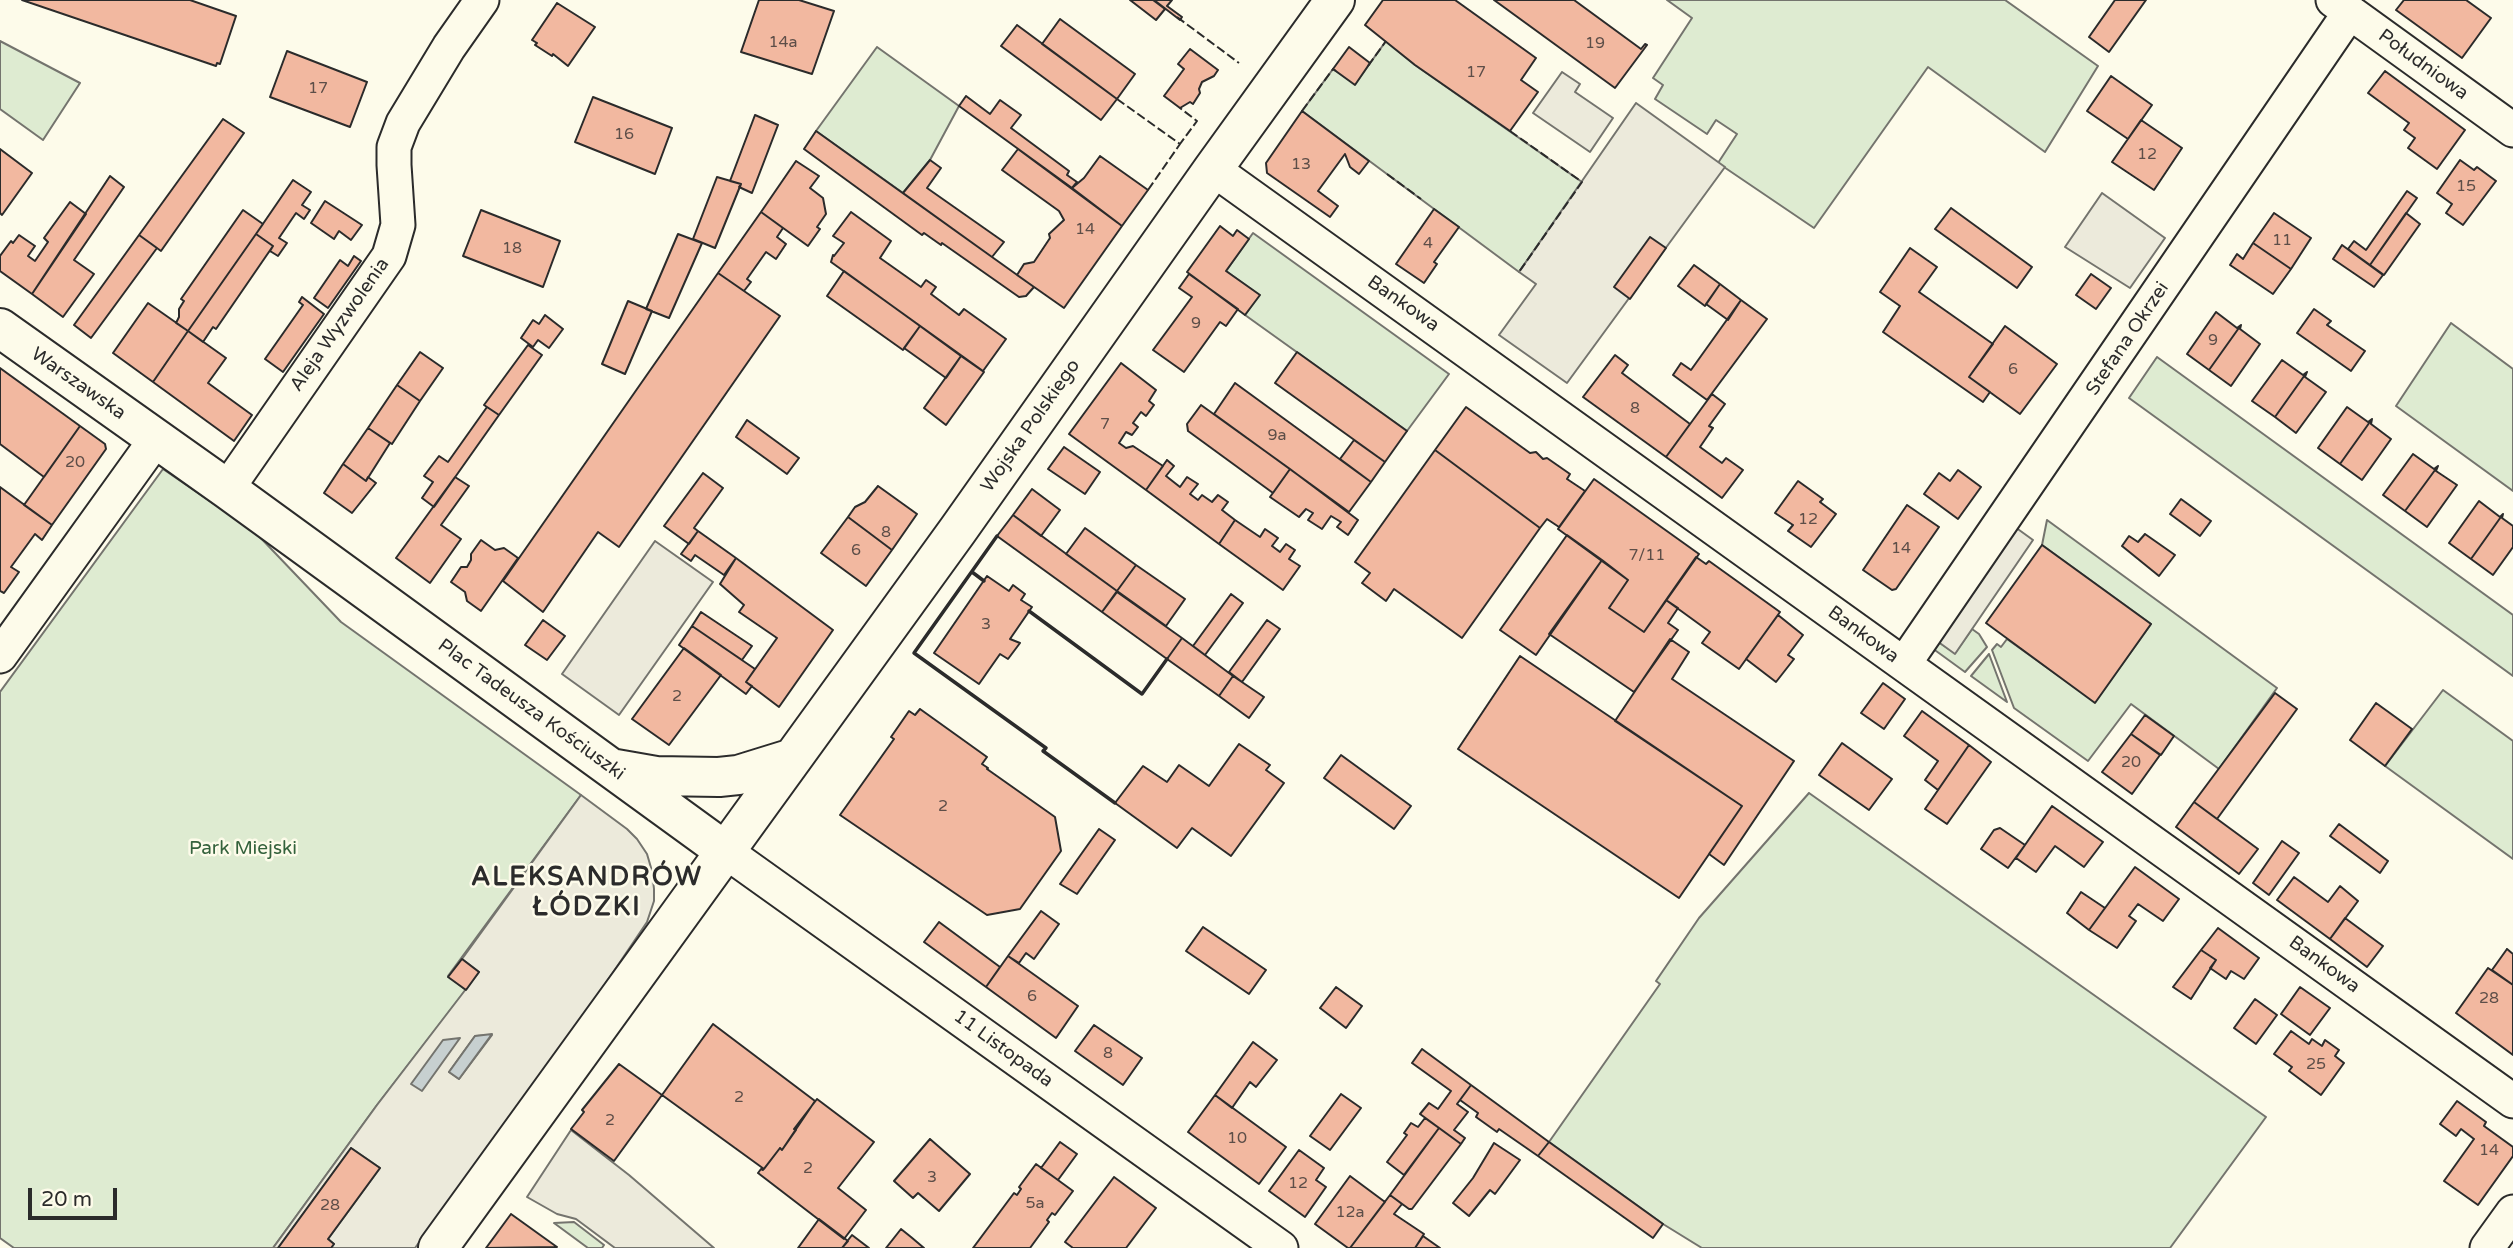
<!DOCTYPE html>
<html>
<head>
<meta charset="utf-8">
<style>
  body { margin:0 }
  #map { position:relative; width:2513px; height:1248px; overflow:hidden; background:#fdfbea; font-family:"Varela Round",sans-serif }
  canvas { display:block }
  .scale { position:absolute; left:28px; top:1188px; width:89px; height:32px; box-sizing:border-box; border:4px solid #2b2b2b; border-top:0; padding-left:9px; font-size:21px; line-height:24px; white-space:nowrap; color:#2b2b2b; -webkit-text-stroke:5px #fdfbea; paint-order:stroke }
</style>
</head>
<body>
<div id="map">
<canvas width="2513" height="1248"></canvas>
<div class="scale">20 m</div>
</div>
<script>
const ctx = document.querySelector('canvas').getContext('2d');
ctx.lineJoin = 'round';
function paint(path, color) { ctx.fillStyle = color; ctx.fill(path, 'evenodd'); }
const shape = rows => new Path2D(rows.map(r => 'M' + r).join(''));
function stroke(path, color, width, dash) { ctx.strokeStyle = color; ctx.lineWidth = width; ctx.lineCap = dash ? 'butt' : 'round'; ctx.setLineDash(dash || []); ctx.stroke(path); }
function label(font, color, halo, rows, align = 'center') {
  ctx.font = font + ' "Varela Round",sans-serif'; ctx.lineWidth = 5; ctx.setLineDash([]); ctx.textBaseline = 'middle'; ctx.strokeStyle = halo; ctx.fillStyle = color; for (const [text, x, y, turn = 0] of rows) {
    ctx.save(); ctx.translate(x, y); ctx.rotate((+turn || 0) * Math.PI / 180); ctx.textAlign = isNaN(turn) ? turn : align; if (halo) ctx.strokeText(text, 0, 0); ctx.fillText(text, 0, 0); ctx.restore();
  }
}
const green = shape([
  [1667,0,2005,0,2098,66,2045,152,1928,67,1814,228,1718,163,1737,134,1716,120,1707,134,1655,99,1663,85,1653,78,1692,18,1667,0],
  [0,41,80,83,43,140,0,109,0,41],
  [1386,41,1415,65,1582,182,1519,272,1302,111,1333,69,1355,84,1386,41],
  [877,47,959,106,930,160,903,193,816,131,877,47],
  [1253,233,1449,374,1407,431,1245,315,1259,295,1226,271,1253,233],
  [2451,323,2513,369,2513,491,2396,406,2451,323],
  [2157,357,2513,615,2513,676,2129,398,2157,357],
  [163,469,255,532,341,622,581,795,448,976,466,990,377,1105,273,1248,14,1248,0,1238,0,692,163,469],
  [2047,520,2277,688,2219,769,2131,704,2088,761,2014,708,1992,650,1997,644,2001,647,2007,639,2095,702,2151,624,2042,545,2047,520],
  [1972,629,1979,634,1987,647,1965,672,1932,648,1937,641,1955,653,1972,629],
  [1989,654,2007,702,1971,676,1989,654],
  [2443,690,2513,741,2513,859,2385,766,2443,690],
  [1809,793,2266,1117,2170,1248,1702,1248,1663,1224,1549,1142,1660,984,1656,981,1699,918,1809,793],
  [574,1222,604,1245,602,1248,588,1248,554,1223,574,1222]
]);
paint(green, '#deebd1');
stroke(green, '#74746e', 2);
const parking = shape([
  [1562,72,1580,84,1575,92,1613,118,1590,152,1533,113,1562,72],
  [1636,103,1725,167,1567,383,1499,335,1536,284,1519,272,1636,103],
  [2102,193,2165,238,2130,288,2065,247,2102,193],
  [2015,527,2033,540,1955,654,1937,641,2015,527],
  [655,541,713,582,619,715,562,674,655,541],
  [581,795,627,829,637,839,647,854,652,871,654,889,654,901,647,922,585,1014,415,1248,331,1248,334,1244,328,1239,380,1168,351,1148,278,1248,273,1248,377,1105,479,972,462,959,581,795],
  [492,1035,459,1079,449,1072,475,1036,492,1035],
  [571,1130,629,1175,714,1248,615,1248,576,1219,557,1214,527,1197,571,1130]
]);
paint(parking, '#eceadb');
stroke(parking, '#74746e', 2);
const water = shape([
  [492,1034,459,1079,449,1072,475,1036,492,1034],
  [460,1038,422,1091,411,1084,443,1040,460,1038]
]);
paint(water, '#c7d0d0');
stroke(water, '#74746e', 2);
const building = shape([
  [22,0,190,0,236,16,220,64,217,63,216,66,22,0],
  [759,0,799,0,834,11,812,74,741,52,759,0],
  [1130,0,1153,0,1165,9,1156,20,1130,0],
  [1154,0,1172,0,1167,6,1182,17,1180,20,1154,0],
  [1383,0,1455,0,1536,58,1521,80,1538,92,1510,131,1415,65,1365,25,1383,0],
  [1494,0,1574,0,1641,49,1645,44,1647,45,1615,88,1494,0],
  [2115,0,2146,0,2109,52,2089,37,2115,0],
  [2404,0,2466,0,2491,18,2462,58,2396,10,2404,0],
  [557,3,595,27,568,66,553,54,552,56,535,45,537,43,532,40,557,3],
  [1060,19,1135,74,1117,99,1042,44,1060,19],
  [1017,25,1117,99,1101,120,1001,46,1017,25],
  [1349,47,1370,63,1355,85,1333,69,1349,47],
  [1190,49,1218,70,1214,76,1202,82,1199,89,1200,93,1193,104,1190,102,1180,108,1164,96,1184,69,1178,64,1190,49],
  [287,51,367,82,350,127,270,97,287,51],
  [2385,71,2465,130,2437,169,2408,148,2415,138,2404,130,2409,123,2368,93,2385,71],
  [2111,76,2152,105,2128,139,2087,111,2111,76],
  [966,96,990,114,1000,100,1021,115,1011,128,1069,171,1067,175,1077,182,1072,188,959,106,966,96],
  [593,97,672,128,655,174,575,142,593,97],
  [1302,111,1369,161,1359,174,1350,167,1345,154,1318,191,1338,206,1330,217,1267,173,1266,163,1302,111],
  [755,115,778,125,752,193,739,187,741,184,730,181,755,115],
  [223,119,244,133,161,251,139,235,223,119],
  [2141,120,2182,148,2154,190,2112,162,2141,120],
  [816,131,992,257,1034,287,1026,296,1019,297,942,243,941,245,924,233,922,235,804,149,816,131],
  [0,149,32,173,2,215,0,213,0,149],
  [1018,149,1122,226,1064,308,1017,275,1024,264,1034,262,1050,238,1049,234,1064,220,1059,211,1002,170,1018,149],
  [1100,156,1148,190,1122,226,1072,188,1084,178,1100,156],
  [930,160,941,168,927,188,1004,242,992,257,903,193,930,160],
  [2460,160,2474,170,2477,167,2496,181,2463,225,2446,213,2452,204,2437,193,2460,160],
  [796,161,819,176,810,188,823,198,826,214,817,227,820,229,808,246,761,212,796,161],
  [110,176,124,187,74,260,94,274,63,317,32,294,110,176],
  [717,177,741,184,715,248,693,239,717,177],
  [293,180,311,192,302,205,310,210,304,219,296,213,279,238,287,243,278,256,270,251,273,246,256,234,293,180],
  [2407,191,2417,198,2370,265,2348,249,2354,241,2366,250,2407,191],
  [325,201,362,225,351,240,339,231,334,239,311,223,325,201],
  [70,202,86,214,32,294,0,271,0,256,11,241,13,243,19,235,35,246,28,256,35,261,48,242,44,238,70,202],
  [1951,208,2032,267,2017,288,1935,229,1951,208],
  [1434,209,1459,227,1434,262,1437,264,1424,283,1396,264,1434,209],
  [243,210,263,224,188,331,176,323,179,317,179,309,184,301,181,299,243,210],
  [481,210,560,241,543,287,463,256,481,210],
  [761,212,783,228,777,237,786,244,776,259,766,252,747,279,751,282,744,291,718,273,761,212],
  [851,212,891,241,880,258,921,287,926,280,936,287,931,294,959,315,964,309,1006,339,983,371,831,262,833,255,834,256,844,243,833,236,851,212],
  [2274,213,2311,238,2291,269,2253,243,2274,213],
  [2406,213,2420,224,2384,275,2370,265,2406,213],
  [1220,226,1233,236,1237,230,1249,239,1226,271,1260,295,1245,315,1187,272,1220,226],
  [256,234,273,246,216,329,213,327,203,342,188,331,256,234],
  [678,234,702,243,669,318,646,309,678,234],
  [139,235,157,248,91,338,74,325,139,235],
  [1650,237,1666,248,1630,299,1614,287,1650,237],
  [2253,243,2291,269,2273,294,2230,265,2237,254,2243,259,2253,243],
  [2342,245,2383,275,2374,287,2333,259,2342,245],
  [1910,248,1937,267,1919,292,1993,344,1969,377,1990,392,1983,402,1883,332,1900,306,1880,292,1910,248],
  [354,256,361,261,328,308,314,298,340,260,348,266,354,256],
  [1694,265,1720,284,1705,306,1678,286,1694,265],
  [844,271,920,326,903,350,827,296,844,271],
  [718,273,780,316,619,547,598,532,543,612,503,581,718,273],
  [1189,274,1238,309,1226,326,1220,322,1184,372,1153,350,1192,297,1179,288,1189,274],
  [2091,274,2111,288,2096,309,2076,295,2091,274],
  [1720,284,1741,300,1728,320,1706,304,1720,284],
  [302,297,324,314,283,372,265,359,303,305,299,302,302,297],
  [1741,300,1767,319,1707,400,1673,375,1681,363,1691,370,1741,300],
  [628,301,652,311,625,374,602,364,628,301],
  [148,303,188,331,153,382,113,353,148,303],
  [2314,309,2331,321,2327,325,2365,351,2351,371,2297,333,2314,309],
  [2216,312,2237,328,2241,325,2209,370,2187,354,2216,312],
  [545,315,563,329,549,348,538,340,533,347,521,338,533,320,539,324,545,315],
  [2241,325,2240,329,2260,344,2231,386,2209,370,2241,325],
  [920,326,961,356,946,378,904,348,920,326],
  [2005,326,2057,364,2020,414,1969,377,2005,326],
  [188,331,226,358,208,383,252,415,234,441,153,382,188,331],
  [528,345,542,355,499,415,484,405,528,345],
  [420,352,443,368,420,401,397,385,420,352],
  [1297,352,1407,431,1385,462,1275,383,1297,352],
  [1615,355,1628,365,1622,373,1690,424,1666,457,1583,397,1615,355],
  [961,356,984,372,946,425,924,408,961,356],
  [2282,360,2303,375,2307,372,2275,417,2252,401,2282,360],
  [1121,363,1156,390,1149,401,1154,405,1146,416,1141,412,1133,423,1138,427,1132,435,1126,432,1119,443,1126,448,1133,446,1163,466,1146,490,1069,434,1121,363],
  [0,368,80,426,44,477,0,444,0,368],
  [2307,372,2305,377,2326,392,2296,433,2275,417,2307,372],
  [1235,383,1371,482,1349,512,1214,414,1235,383],
  [397,385,420,401,392,444,368,428,397,385],
  [1712,394,1725,404,1709,426,1713,428,1700,447,1722,463,1726,458,1743,470,1722,498,1666,457,1712,394],
  [1201,405,1290,469,1273,493,1188,431,1187,424,1201,405],
  [487,407,499,415,434,507,422,498,433,482,424,476,439,456,448,462,487,407],
  [1466,407,1530,453,1536,452,1543,459,1547,458,1570,474,1567,479,1585,491,1559,527,1547,519,1540,528,1435,450,1466,407],
  [2347,407,2368,422,2372,419,2340,464,2318,448,2347,407],
  [2372,419,2371,424,2391,439,2362,480,2340,464,2372,419],
  [747,420,799,458,787,474,736,437,747,420],
  [80,426,105,444,106,449,52,525,24,505,80,426],
  [368,428,390,443,366,481,343,464,368,428],
  [1354,440,1385,462,1371,482,1340,459,1354,440],
  [1064,447,1100,472,1085,494,1048,469,1064,447],
  [1435,450,1540,528,1462,638,1394,589,1386,601,1362,583,1370,573,1355,562,1435,450],
  [2413,454,2434,469,2438,466,2405,511,2383,495,2413,454],
  [1167,460,1174,466,1166,476,1180,487,1187,477,1198,484,1190,494,1198,500,1202,495,1212,502,1218,495,1228,502,1222,510,1235,520,1219,544,1146,490,1167,460],
  [343,464,366,481,368,477,376,483,352,513,324,493,343,464],
  [2438,466,2436,471,2457,485,2427,527,2405,511,2438,466],
  [1290,469,1358,520,1348,535,1337,527,1341,522,1331,516,1322,529,1308,520,1313,513,1306,509,1299,517,1270,497,1290,469],
  [1958,470,1981,487,1958,519,1924,494,1939,473,1950,481,1958,470],
  [703,473,723,488,694,528,698,531,689,544,664,526,703,473],
  [455,477,469,486,441,525,461,539,430,583,396,558,455,477],
  [1594,479,1699,554,1644,632,1609,608,1628,580,1558,529,1594,479],
  [1798,481,1823,499,1820,502,1836,514,1811,547,1788,531,1793,525,1775,513,1798,481],
  [878,486,917,514,892,550,848,517,855,507,865,502,878,486],
  [0,487,52,525,42,540,35,534,11,567,19,572,4,593,0,591,0,487],
  [1032,489,1060,510,1041,536,1013,515,1032,489],
  [2181,499,2211,521,2200,536,2170,514,2181,499],
  [2479,501,2500,517,2503,514,2471,559,2449,543,2479,501],
  [1907,505,1939,527,1896,589,1892,590,1863,570,1907,505],
  [2503,514,2502,518,2513,526,2513,547,2493,575,2471,559,2503,514],
  [1013,515,1117,591,1102,612,997,536,1013,515],
  [848,517,892,550,866,586,821,553,848,517],
  [1235,520,1260,537,1265,529,1278,538,1272,546,1280,552,1286,544,1295,550,1289,559,1300,566,1283,590,1219,544,1235,520],
  [1085,528,1136,565,1117,591,1066,554,1085,528],
  [698,531,736,558,724,575,695,555,691,561,681,554,698,531],
  [2145,534,2175,555,2159,576,2122,546,2129,536,2138,542,2145,534],
  [1567,535,1602,560,1536,655,1500,630,1567,535],
  [481,540,495,550,504,548,518,558,481,611,467,601,465,592,451,582,461,567,467,567,471,560,471,554,481,540],
  [2042,545,2151,624,2095,703,1986,623,2042,545],
  [1696,557,1706,564,1709,561,1780,612,1739,669,1702,643,1710,632,1666,600,1696,557],
  [736,558,833,630,779,707,746,682,777,638,739,612,744,605,720,584,736,558],
  [1602,560,1628,580,1609,608,1644,632,1666,600,1678,608,1668,623,1678,630,1634,692,1549,634,1602,560],
  [1136,565,1185,599,1166,626,1117,591,1136,565],
  [987,576,1009,591,1013,585,1025,594,1021,600,1032,607,1010,639,1020,643,1008,659,1000,654,979,684,934,653,987,576],
  [1117,592,1182,638,1167,659,1102,612,1117,592],
  [1231,594,1243,603,1205,655,1193,646,1231,594],
  [701,612,752,646,742,660,692,626,701,612],
  [1778,615,1803,635,1788,655,1794,659,1776,682,1746,659,1778,615],
  [543,620,565,636,547,660,525,645,543,620],
  [1267,620,1280,629,1242,682,1229,672,1267,620],
  [692,626,755,669,746,682,752,686,746,694,679,645,692,626],
  [1182,638,1233,676,1219,696,1167,659,1182,638],
  [1670,639,1689,652,1672,679,1794,761,1724,865,1709,854,1742,806,1615,721,1670,639],
  [684,648,721,675,669,745,632,719,684,648],
  [1520,656,1742,806,1679,898,1458,749,1520,656],
  [1233,676,1264,697,1249,718,1219,696,1233,676],
  [1883,683,1905,699,1884,729,1861,713,1883,683],
  [2275,693,2297,709,2217,819,2194,802,2275,693],
  [2376,703,2412,729,2385,766,2350,740,2376,703],
  [920,709,987,757,982,764,988,768,987,769,1055,817,1061,851,1020,909,987,915,840,815,894,739,891,737,909,711,915,715,920,709],
  [1922,711,1969,745,1938,790,1925,780,1938,761,1904,736,1922,711],
  [2145,715,2174,736,2161,755,2131,734,2145,715],
  [2131,734,2160,755,2132,794,2102,772,2131,734],
  [1842,743,1892,779,1869,810,1819,775,1842,743],
  [1239,744,1270,765,1266,770,1284,783,1231,856,1192,828,1177,848,1115,803,1143,766,1167,782,1179,765,1209,786,1239,744],
  [1969,745,1991,762,1947,824,1925,809,1969,745],
  [1341,755,1411,806,1394,829,1324,778,1341,755],
  [2194,802,2258,849,2239,874,2176,827,2194,802],
  [2052,806,2103,842,2084,867,2055,846,2036,872,2016,858,2052,806],
  [2339,824,2388,861,2380,873,2330,836,2339,824],
  [2000,828,2025,845,2008,868,1981,849,1994,830,2000,828],
  [1099,829,1115,840,1077,894,1060,884,1099,829],
  [2282,841,2299,853,2269,895,2253,883,2282,841],
  [2135,867,2179,899,2163,921,2138,904,2129,916,2136,921,2117,948,2089,930,2135,867],
  [2294,877,2328,902,2340,886,2358,901,2330,939,2277,900,2294,877],
  [2081,892,2105,908,2089,930,2067,913,2081,892],
  [1041,911,1059,924,1034,959,1026,953,1019,963,1008,956,1041,911],
  [2345,918,2383,946,2367,967,2330,939,2345,918],
  [939,922,1000,967,986,987,924,942,939,922],
  [1203,927,1266,970,1249,994,1186,951,1203,927],
  [2218,928,2259,958,2244,979,2231,971,2226,979,2210,968,2216,960,2201,950,2218,928],
  [2507,949,2513,954,2513,985,2492,970,2507,949],
  [2201,950,2216,960,2191,999,2173,987,2201,950],
  [1008,956,1078,1006,1056,1038,986,987,1008,956],
  [462,959,479,972,466,990,448,977,462,959],
  [2488,968,2513,985,2513,1055,2456,1013,2488,968],
  [1336,987,1362,1006,1346,1028,1320,1008,1336,987],
  [2300,987,2330,1008,2310,1035,2281,1014,2300,987],
  [2255,999,2277,1015,2256,1044,2234,1028,2255,999],
  [713,1024,815,1101,782,1150,780,1148,764,1169,662,1095,713,1024],
  [1094,1025,1142,1058,1123,1085,1075,1051,1094,1025],
  [2291,1031,2309,1044,2312,1039,2322,1046,2325,1040,2339,1050,2335,1056,2344,1063,2321,1095,2289,1071,2292,1067,2274,1054,2291,1031],
  [1253,1042,1277,1060,1256,1087,1250,1082,1232,1108,1215,1095,1253,1042],
  [1422,1049,1471,1085,1457,1104,1468,1112,1454,1130,1465,1138,1461,1144,1420,1114,1429,1103,1438,1109,1451,1091,1412,1063,1422,1049],
  [619,1064,662,1095,614,1161,571,1129,584,1112,582,1110,619,1064],
  [1471,1085,1549,1142,1538,1156,1499,1129,1497,1132,1476,1117,1478,1113,1460,1100,1471,1085],
  [1341,1094,1361,1108,1330,1150,1310,1136,1341,1094],
  [1215,1095,1286,1147,1259,1184,1188,1132,1215,1095],
  [817,1099,874,1142,838,1188,866,1210,844,1239,758,1173,761,1169,763,1170,780,1148,782,1150,796,1130,794,1129,817,1099],
  [2457,1101,2486,1122,2484,1126,2513,1147,2513,1156,2478,1205,2444,1181,2474,1139,2461,1129,2456,1136,2440,1124,2457,1101],
  [1425,1118,1439,1128,1404,1175,1387,1162,1407,1135,1404,1133,1411,1123,1418,1127,1425,1118],
  [1439,1128,1461,1144,1412,1209,1409,1209,1390,1195,1439,1128],
  [930,1139,970,1174,939,1211,918,1193,913,1198,894,1181,930,1139],
  [1060,1142,1077,1154,1058,1180,1041,1168,1060,1142],
  [1549,1142,1663,1224,1653,1238,1538,1156,1549,1142],
  [1494,1143,1520,1160,1495,1194,1490,1190,1469,1216,1453,1203,1473,1178,1494,1143],
  [351,1148,380,1168,328,1239,334,1244,331,1248,278,1248,351,1148],
  [1299,1150,1324,1168,1316,1180,1326,1187,1305,1217,1269,1191,1299,1150],
  [1036,1164,1073,1191,1055,1215,1052,1213,1047,1220,1049,1222,1030,1248,973,1248,1014,1193,1017,1195,1021,1189,1019,1187,1036,1164],
  [1350,1176,1385,1202,1350,1248,1348,1248,1315,1224,1350,1176],
  [1114,1177,1156,1208,1126,1248,1073,1248,1065,1242,1114,1177],
  [1390,1195,1402,1204,1394,1214,1424,1234,1415,1248,1350,1248,1390,1195],
  [511,1214,543,1237,557,1247,486,1248,511,1214],
  [819,1219,848,1241,842,1248,798,1248,819,1219],
  [901,1229,911,1237,924,1248,886,1248,901,1229],
  [852,1235,869,1248,842,1248,852,1235],
  [1423,1236,1440,1248,1415,1248,1423,1236]
]);
paint(building, '#f2b8a0');
stroke(building, '#2b2b2b', 2);
const minor = shape([
  [2333,0,2513,130],
  [1213,169,2513,1101],
  [227,489,389,256,398,225,394,165,394,147,403,123,449,47,482,0],
  [0,656,156,439],
  [1904,664,2350,12],
  [725,851,1281,1248],
  [2487,1248,2513,1212]
]);
const major = shape([
  [0,328,227,489,725,851],
  [616,769,656,776,719,777,738,775,793,758],
  [438,1248,958,530,1213,169,1335,0]
]);
stroke(minor, '#2b2b2b', 37);
stroke(major, '#2b2b2b', 42);
stroke(minor, '#fdfbea', 33);
stroke(major, '#fdfbea', 38);
stroke(shape([
  [1177,17,1239,63],
  [1368,66,1386,41],
  [1117,99,1180,144,1197,121,1180,108],
  [1302,111,1333,69,1336,71],
  [1510,131,1582,182,1519,272],
  [1387,174,1421,199],
  [1148,190,1180,144]
]), '#2b2b2b', 2, [9, 3.5]);
stroke(shape([
  [997,536,914,653,1046,748,1043,751,1115,803],
  [972,572,984,581],
  [1029,611,1142,694,1167,659]
]), '#2b2b2b', 3.5);
label('16px', '#5d4e48', null, [
  ["14a",783,43],
  ["19",1595,44],
  ["17",1476,73],
  ["17",318,89],
  ["16",624,135],
  ["12",2147,155],
  ["13",1301,165],
  ["15",2466,187],
  ["14",1085,230],
  ["11",2282,241],
  ["4",1428,244],
  ["18",512,249],
  ["9",1196,324],
  ["9",2213,341],
  ["6",2013,370],
  ["8",1635,409],
  ["7",1105,425],
  ["9a",1277,436],
  ["20",75,463],
  ["12",1808,520],
  ["8",886,533],
  ["14",1901,549],
  ["6",856,551],
  ["7/11",1647,556],
  ["3",986,625],
  ["2",677,697],
  ["20",2131,763],
  ["2",943,807],
  ["6",1032,997],
  ["28",2489,999],
  ["8",1108,1054],
  ["25",2316,1065],
  ["2",739,1098],
  ["2",610,1121],
  ["10",1237,1139],
  ["14",2489,1151],
  ["2",808,1169],
  ["3",932,1178],
  ["12",1298,1184],
  ["5a",1035,1204],
  ["28",330,1206],
  ["12a",1350,1213]
]);
label('19px', '#2b2b2b', '#fdfbea', [
  ["Południowa",2423,65,36],
  ["Bankowa",1403,304,35],
  ["Aleja Wyzwolenia",340,325,-55],
  ["Stefana Okrzei",2128,339,-56],
  ["Warszawska",78,384,35],
  ["Wojska Polskiego",1031,426,-55],
  ["Bankowa",1863,635,36],
  ["Plac Tadeusza Kościuszki",531,710,36],
  ["Bankowa",2324,965,36],
  ["11 Listopada",1003,1049,36]
]);
label('19px', '#34623c', '#fdfbea', [
  ["Park Miejski",243,849]
]);
ctx.letterSpacing = '2px';
label('bold 26px', '#2b2b2b', '#fdfbea', [
  ["ALEKSANDRÓW",587,878],
  ["ŁÓDZKI",587,908]
]);
ctx.letterSpacing = '0px';
</script>
</body>
</html>
